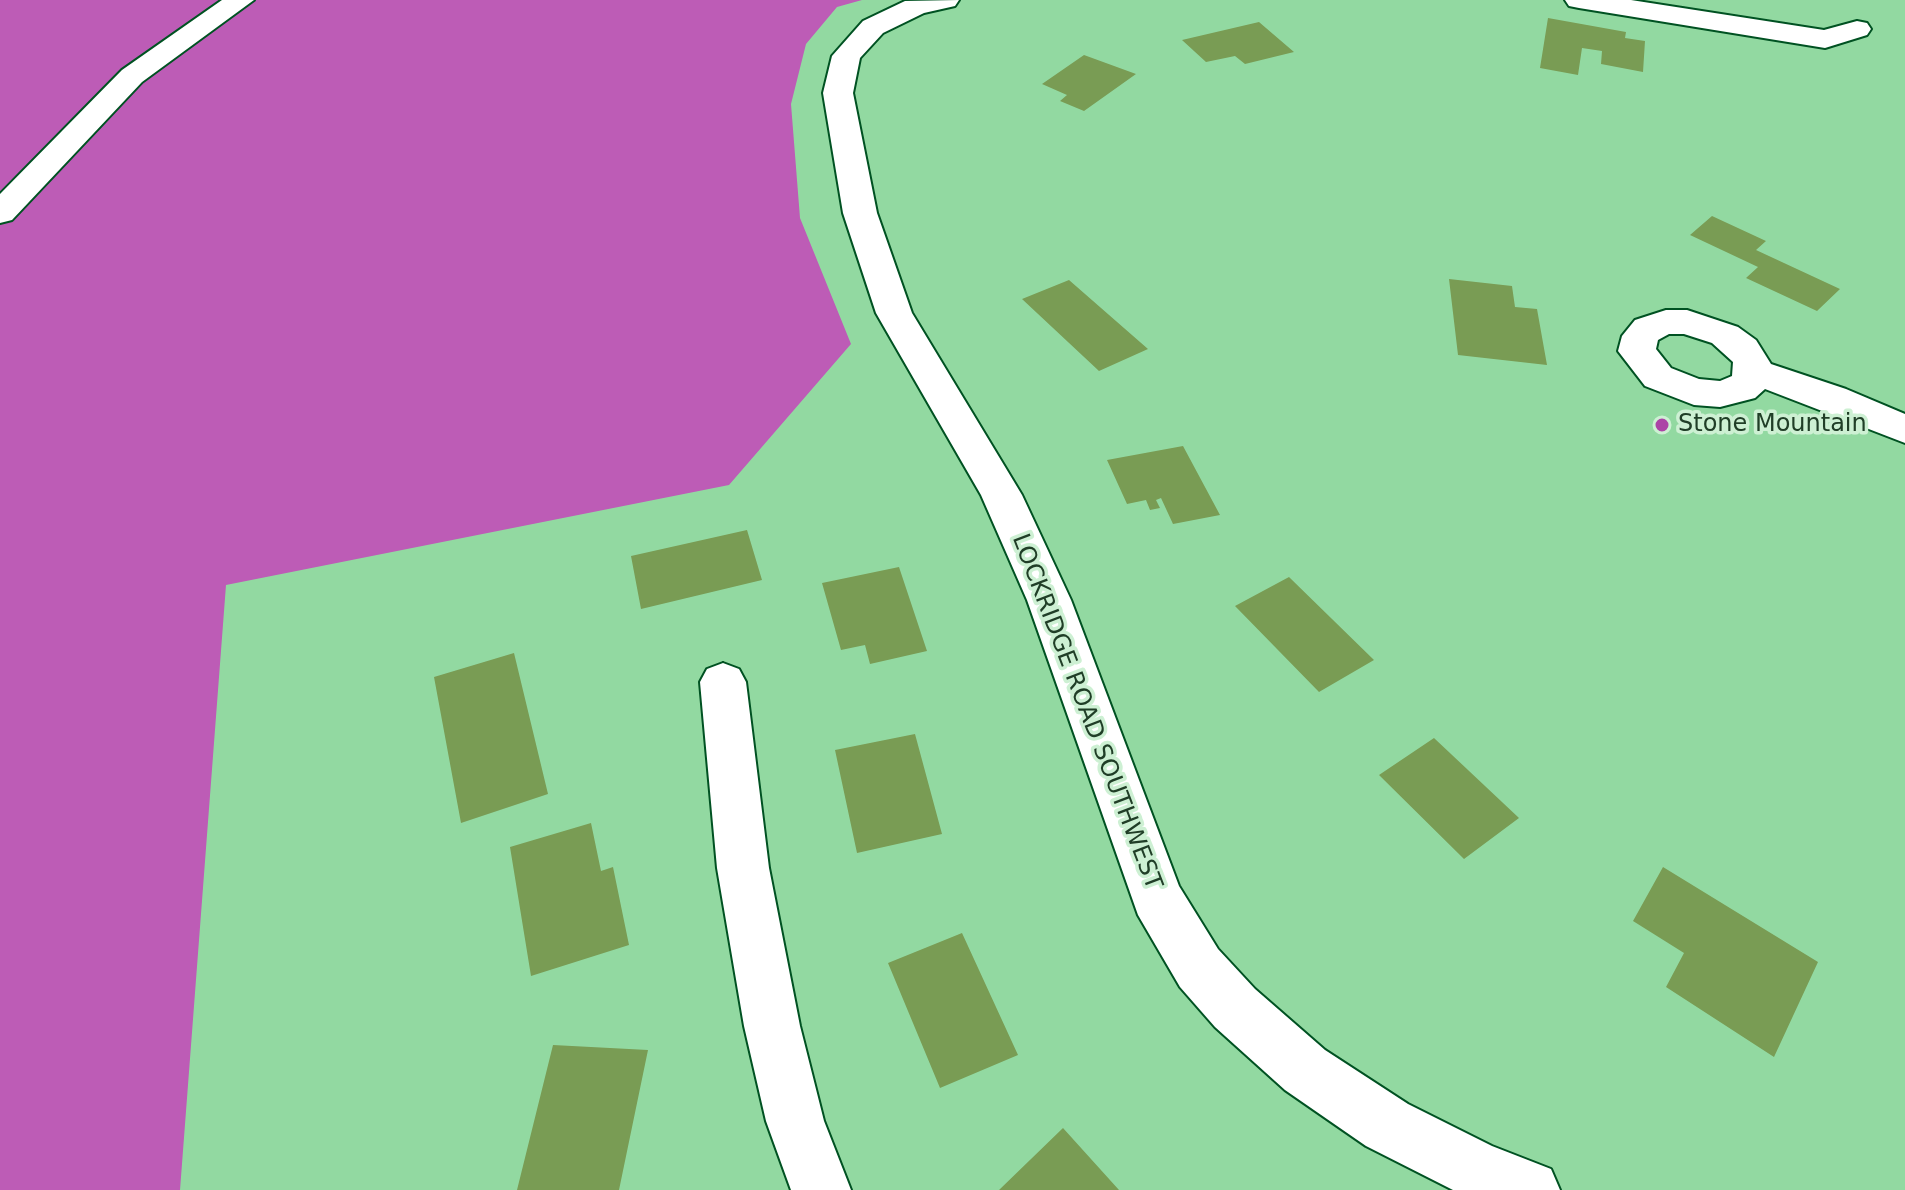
<!DOCTYPE html>
<html>
<head>
<meta charset="utf-8">
<style>
  body { margin:0 }
  canvas { display:block; background:#92d9a1 }
</style>
</head>
<body>
<canvas width="1905" height="1190"></canvas>
<script>
const ctx = document.querySelector('canvas').getContext('2d');
ctx.lineJoin = 'round';
function paint(path, color) { ctx.fillStyle = color; ctx.fill(path, 'evenodd'); }
const shape = rows => new Path2D(rows.map(r => 'M' + r).join(''));
function stroke(path, color, width, dash) { ctx.strokeStyle = color; ctx.lineWidth = width; ctx.lineCap = dash ? 'butt' : 'round'; ctx.setLineDash(dash || []); ctx.stroke(path); }
function label(font, color, halo, rows, align = 'center') {
  ctx.font = font + ' "DejaVu Sans",sans-serif'; ctx.lineWidth = 7; ctx.setLineDash([]); ctx.textBaseline = 'middle'; ctx.strokeStyle = halo; ctx.fillStyle = color; for (const [text, x, y, turn = 0] of rows) {
    ctx.save(); ctx.translate(x, y); ctx.rotate((+turn || 0) * Math.PI / 180); ctx.textAlign = isNaN(turn) ? turn : align; if (halo) ctx.strokeText(text, 0, 0); ctx.fillText(text, 0, 0); ctx.restore();
  }
}
paint(shape([
  [0,0,862,0,837,7,806,44,791,104,800,218,851,344,729,485,226,585,180,1190,0,1190]
]), '#bd5cb6');
paint(shape([
  [1548,18,1626,32,1625,38,1645,41,1643,72,1601,64,1602,51,1582,48,1578,75,1540,68],
  [1259,22,1294,52,1245,64,1235,56,1206,62,1182,40],
  [1084,55,1136,74,1084,111,1060,101,1067,95,1042,84],
  [1712,216,1766,241,1756,250,1840,289,1817,311,1746,278,1758,267,1690,235],
  [1449,279,1512,286,1515,307,1537,309,1547,365,1458,355],
  [1069,280,1148,349,1099,371,1022,299],
  [1183,446,1220,515,1173,524,1161,498,1156,500,1160,508,1150,510,1146,500,1127,504,1107,460],
  [747,530,762,580,641,609,631,556],
  [899,567,927,651,870,664,865,645,841,650,822,583],
  [1289,577,1374,660,1319,692,1235,606],
  [514,653,548,794,461,823,434,677],
  [915,734,942,834,857,853,835,750],
  [1434,738,1519,818,1464,859,1379,775],
  [591,823,601,871,613,867,629,945,531,976,510,847],
  [1663,867,1818,962,1774,1057,1666,987,1684,953,1633,921],
  [962,933,1018,1055,940,1088,888,963],
  [553,1045,648,1050,619,1190,517,1190],
  [1063,1128,1119,1190,999,1190]
]), '#799c54');
const street = shape([
  [222,0,254,0,142,82,12,220,0,223,0,194,122,70,222,0],
  [959,0,955,6,924,13,883,33,860,58,853,93,877,213,912,313,1022,495,1071,600,1179,886,1218,949,1255,989,1325,1050,1408,1104,1492,1146,1551,1169,1560,1190,1453,1190,1366,1146,1285,1090,1215,1027,1180,987,1138,915,1027,600,981,495,876,313,843,213,823,93,832,56,863,21,905,1,959,0],
  [1565,0,1631,0,1824,30,1857,21,1867,23,1871,29,1867,35,1825,48,1579,8,1569,6,1565,0],
  [1666,310,1687,310,1738,327,1756,340,1771,364,1846,389,1905,414,1905,443,1765,389,1755,398,1720,407,1694,405,1645,386,1618,351,1622,336,1635,320,1666,310],
  [1669,334,1684,334,1712,343,1733,362,1732,376,1720,381,1699,379,1671,368,1656,349,1658,340,1669,334],
  [723,663,739,669,746,682,769,868,800,1026,824,1121,851,1190,791,1190,766,1121,744,1026,717,868,700,682,707,669,723,663]
]);
stroke(street, '#005222', 4);
paint(street, '#fff');
for (const [x, y, r, color] of [
  [1662,425,8,"#ac43a6"]
]) { const dot = new Path2D(); dot.arc(x, y, r, 0, 2 * Math.PI); ctx.fillStyle = color; ctx.fill(dot); stroke(dot, '#cdf0d3', 3); }
label('24px', '#203e27', '#cdf0d3', [
  ["Stone Mountain",1678,425]
], 'left');
label('24px', '#203e27', '#cdf0d3', [
  ["LOCKRIDGE ROAD SOUTHWEST",1086,712,69]
]);
</script>
</body>
</html>
